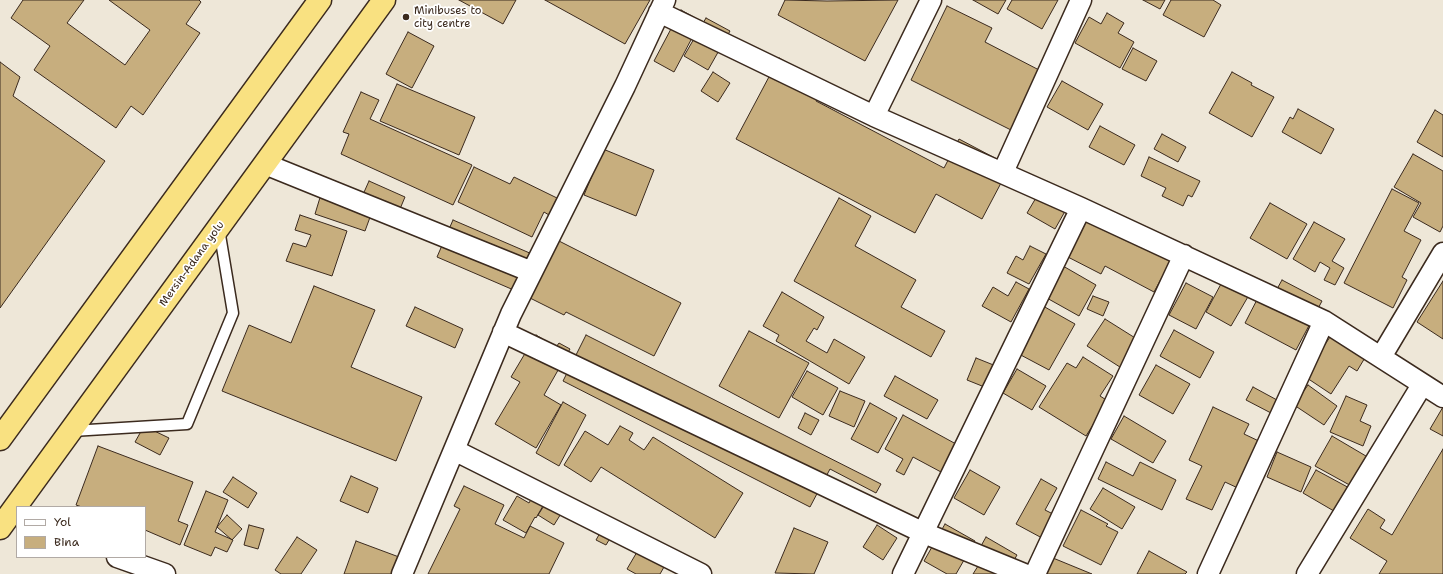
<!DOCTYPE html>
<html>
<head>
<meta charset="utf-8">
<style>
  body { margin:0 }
  #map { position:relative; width:1443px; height:574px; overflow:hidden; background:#eee7d8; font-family:"Shantell Sans",sans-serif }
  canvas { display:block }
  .legend { position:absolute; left:16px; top:506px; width:130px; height:52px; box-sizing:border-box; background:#fff; border:1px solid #b1aaa5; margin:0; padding:5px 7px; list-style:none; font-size:12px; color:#3b2a1e }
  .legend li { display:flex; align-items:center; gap:8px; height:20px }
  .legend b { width:20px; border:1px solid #b1aaa5 }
</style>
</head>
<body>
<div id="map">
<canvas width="1443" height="574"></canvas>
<ul class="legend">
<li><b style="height:5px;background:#fff"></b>Yol</li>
<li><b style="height:11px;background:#c7ae7e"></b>Bina</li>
</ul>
</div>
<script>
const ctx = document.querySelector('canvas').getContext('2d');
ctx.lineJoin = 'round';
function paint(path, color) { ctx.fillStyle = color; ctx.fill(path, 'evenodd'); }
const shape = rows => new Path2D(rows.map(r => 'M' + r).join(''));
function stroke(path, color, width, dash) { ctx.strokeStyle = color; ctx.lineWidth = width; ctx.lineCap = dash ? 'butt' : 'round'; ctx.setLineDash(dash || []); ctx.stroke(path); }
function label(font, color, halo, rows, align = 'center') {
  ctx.font = font + ' "Shantell Sans",sans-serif'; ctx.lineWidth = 3.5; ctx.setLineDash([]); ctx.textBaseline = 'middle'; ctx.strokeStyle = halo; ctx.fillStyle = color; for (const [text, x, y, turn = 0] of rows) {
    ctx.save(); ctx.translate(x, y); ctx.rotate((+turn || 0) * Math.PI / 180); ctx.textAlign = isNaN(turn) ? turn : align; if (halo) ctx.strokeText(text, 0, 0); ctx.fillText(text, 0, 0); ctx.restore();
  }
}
const building = shape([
  [23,0,84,0,67,23,125,65,150,30,109,0,199,0,201,2,186,24,200,33,143,115,131,106,116,128,34,70,50,46,11,18,23,0],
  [459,0,516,0,503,24,459,0],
  [545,0,650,0,625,44,545,0],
  [785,0,827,1,898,0,865,61,778,15,785,0],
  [973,0,1006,0,998,14,973,0],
  [1012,0,1058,0,1042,29,1007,9,1012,0],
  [1143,0,1165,0,1160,9,1143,0],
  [1171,0,1213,0,1221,5,1204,37,1163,15,1171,0],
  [947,6,992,28,985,42,1041,71,1011,130,911,80,947,6],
  [681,10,701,21,674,72,654,61,681,10],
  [1107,13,1124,23,1118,33,1134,42,1120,68,1075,43,1089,17,1101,24,1107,13],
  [706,18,730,31,708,70,684,56,706,18],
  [408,32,434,46,412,88,386,74,408,32],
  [1133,48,1157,61,1146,81,1122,69,1133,48],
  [779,58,826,83,816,101,944,168,959,139,1010,166,982,219,936,194,915,233,736,139,779,58],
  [0,62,20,77,13,96,105,161,0,308,0,62],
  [713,72,730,83,718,102,701,91,713,72],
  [1232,72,1252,83,1251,85,1274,97,1252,137,1209,113,1232,72],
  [1062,81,1103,104,1088,130,1047,107,1062,81],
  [397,84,475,117,459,155,380,121,397,84],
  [361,92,379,100,370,119,472,165,453,205,341,154,349,134,343,132,361,92],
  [1298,109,1334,129,1321,154,1282,132,1290,117,1293,119,1298,109],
  [1435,110,1443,115,1443,157,1417,142,1435,110],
  [1100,126,1135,145,1124,165,1089,147,1100,126],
  [1162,134,1186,147,1178,162,1154,149,1162,134],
  [603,149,654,170,636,216,584,195,603,149],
  [1413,154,1443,171,1443,226,1440,232,1413,217,1421,203,1394,187,1413,154],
  [1149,157,1200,181,1192,197,1188,195,1183,206,1162,196,1166,188,1141,176,1149,157],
  [474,167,510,184,514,177,557,198,549,215,544,212,532,237,458,202,474,167],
  [369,181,405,197,397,216,361,199,369,181],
  [1043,186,1068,206,1055,229,1027,213,1043,186],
  [1392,189,1419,203,1404,231,1421,240,1402,277,1407,280,1393,308,1344,283,1392,189],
  [322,191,373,209,365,231,315,214,322,191],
  [839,198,871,216,855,246,916,280,901,307,945,331,931,357,794,281,839,198],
  [1270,203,1307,224,1287,259,1250,238,1270,203],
  [1087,211,1173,257,1154,292,1105,266,1101,274,1064,255,1087,211],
  [300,215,347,231,332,276,286,261,293,243,306,247,311,235,295,230,300,215],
  [453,220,532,254,516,291,437,257,453,220],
  [1314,222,1345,239,1332,261,1344,268,1335,285,1324,280,1330,268,1320,262,1315,272,1293,259,1314,222],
  [559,241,681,303,654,356,566,312,564,315,530,298,559,241],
  [1030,246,1046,254,1029,284,1007,273,1016,256,1023,260,1030,246],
  [1063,266,1096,285,1079,316,1045,297,1063,266],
  [1229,269,1249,295,1231,326,1206,312,1229,269],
  [1282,280,1322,301,1296,350,1245,323,1261,292,1272,298,1282,280],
  [1443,281,1443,339,1417,322,1443,281],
  [1016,282,1029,289,1011,322,982,306,993,287,1008,296,1016,282],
  [1186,283,1213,297,1196,329,1169,315,1186,283],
  [314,286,375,310,351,367,422,397,396,461,222,391,249,325,291,343,314,286],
  [782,292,824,317,817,330,814,328,806,341,827,353,834,339,865,357,849,384,776,341,779,335,763,326,782,292],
  [1093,296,1109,302,1103,316,1087,309,1093,296],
  [1043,306,1075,324,1049,370,1017,353,1043,306],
  [415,307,463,329,455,348,406,326,415,307],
  [1105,319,1140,341,1123,369,1087,346,1105,319],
  [1174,330,1214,352,1200,378,1160,356,1174,330],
  [749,331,809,363,779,418,719,386,749,331],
  [1332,334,1366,356,1357,371,1349,366,1331,394,1304,376,1332,334],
  [536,335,556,347,559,343,570,349,544,395,561,405,536,448,495,424,520,382,511,377,536,335],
  [586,335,881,484,876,493,830,469,810,507,563,381,586,335],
  [1083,357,1113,376,1100,396,1108,401,1086,436,1039,407,1067,363,1076,368,1083,357],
  [976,358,996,366,987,388,967,380,976,358],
  [1156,365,1190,384,1173,414,1139,395,1156,365],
  [1017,369,1046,386,1032,410,1003,393,1017,369],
  [807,371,838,388,823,415,792,397,807,371],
  [895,376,938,400,927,419,884,396,895,376],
  [1308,385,1337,406,1324,425,1294,405,1308,385],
  [1253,387,1277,400,1271,413,1246,400,1253,387],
  [840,391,865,401,854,427,829,416,840,391],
  [1346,396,1367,405,1360,421,1371,426,1363,446,1330,432,1346,396],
  [563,402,586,415,559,466,536,453,563,402],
  [870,403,897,418,878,453,851,439,870,403],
  [1213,407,1249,424,1244,434,1263,443,1240,489,1225,482,1212,510,1186,499,1202,466,1189,460,1213,407],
  [1443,407,1443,436,1430,429,1443,407],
  [805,413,819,420,811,435,798,428,805,413],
  [903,415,956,444,941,472,913,457,904,475,896,471,903,459,885,449,903,415],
  [1124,416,1166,441,1153,463,1111,439,1124,416],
  [144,426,169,438,160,455,135,442,144,426],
  [620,426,633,433,629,440,644,450,653,437,743,493,715,538,601,467,591,482,564,465,585,431,608,445,620,426],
  [1332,436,1371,459,1355,488,1315,466,1332,436],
  [98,446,193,482,178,521,188,525,180,545,145,530,145,507,82,507,76,505,98,446],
  [1443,449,1443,574,1379,574,1387,561,1350,538,1368,509,1385,520,1380,528,1392,535,1443,449],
  [1277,452,1311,467,1301,492,1267,477,1277,452],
  [1106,462,1133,476,1140,462,1176,480,1162,510,1098,479,1106,462],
  [970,470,1000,487,984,515,954,498,970,470],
  [1316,470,1353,490,1339,514,1303,493,1316,470],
  [351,476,378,488,368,513,340,501,351,476],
  [233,477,257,493,248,508,223,492,233,477],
  [1041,479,1057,488,1045,510,1055,515,1042,538,1016,524,1041,479],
  [539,485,551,492,536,518,535,517,526,533,503,520,517,496,529,503,539,485],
  [464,486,504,505,495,524,524,538,530,526,564,543,549,574,428,574,460,509,454,506,464,486],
  [1103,488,1135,507,1122,529,1090,509,1103,488],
  [555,489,570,499,554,525,538,515,555,489],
  [206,491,228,500,215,532,233,540,227,552,215,547,211,556,184,545,206,491],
  [1081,510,1108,524,1106,526,1118,532,1101,565,1063,546,1081,510],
  [227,515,242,529,232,540,217,527,227,515],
  [605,524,615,530,606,545,596,540,605,524],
  [945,524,975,541,956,574,947,574,924,561,945,524],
  [249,525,264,529,258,549,244,545,249,525],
  [877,525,897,538,883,560,863,547,877,525],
  [794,528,828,542,814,574,775,573,794,528],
  [297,537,317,550,301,574,281,574,275,570,297,537],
  [986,537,1017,555,1006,574,973,574,978,566,972,562,986,537],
  [356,541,399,557,393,574,344,574,356,541],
  [1149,551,1187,572,1185,574,1137,574,1149,551],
  [637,552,664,567,660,574,636,574,627,569,637,552],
  [1053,558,1092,574,1047,574,1053,558]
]);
paint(building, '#c7ae7e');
stroke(building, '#3b2a1e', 1);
const lane = shape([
  [72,431,187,424,233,313,219,229]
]);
const street = shape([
  [659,12,874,116,1081,208,1324,321,1443,397],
  [874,116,931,0],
  [265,164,532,272],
  [1003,172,1081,0],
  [503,332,924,533,1024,574],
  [1381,357,1443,253],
  [454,450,701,574],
  [117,557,165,574],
  [402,574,511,314,625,86,665,0],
  [903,574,1081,208],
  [1035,574,1184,255],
  [1208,574,1324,321],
  [1307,574,1422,385]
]);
const highway = shape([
  [0,439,320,0],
  [0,528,384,0]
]);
stroke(lane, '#3b2a1e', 13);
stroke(street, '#3b2a1e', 23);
stroke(highway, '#3b2a1e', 25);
stroke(lane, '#fff', 10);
stroke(street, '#fff', 20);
stroke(highway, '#f9e181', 22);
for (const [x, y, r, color] of [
  [406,17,4,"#3b2a1e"]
]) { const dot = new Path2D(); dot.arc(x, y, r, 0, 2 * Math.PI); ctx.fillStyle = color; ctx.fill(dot); stroke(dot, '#fff', 1.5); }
label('11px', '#3b2a1e', '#fff', [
  ["Minibuses to",414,11],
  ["city centre",414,24]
], 'left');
label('11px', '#3b2a1e', '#fff', [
  ["Mersin-Adana yolu",192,264,-54]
]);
</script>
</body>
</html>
